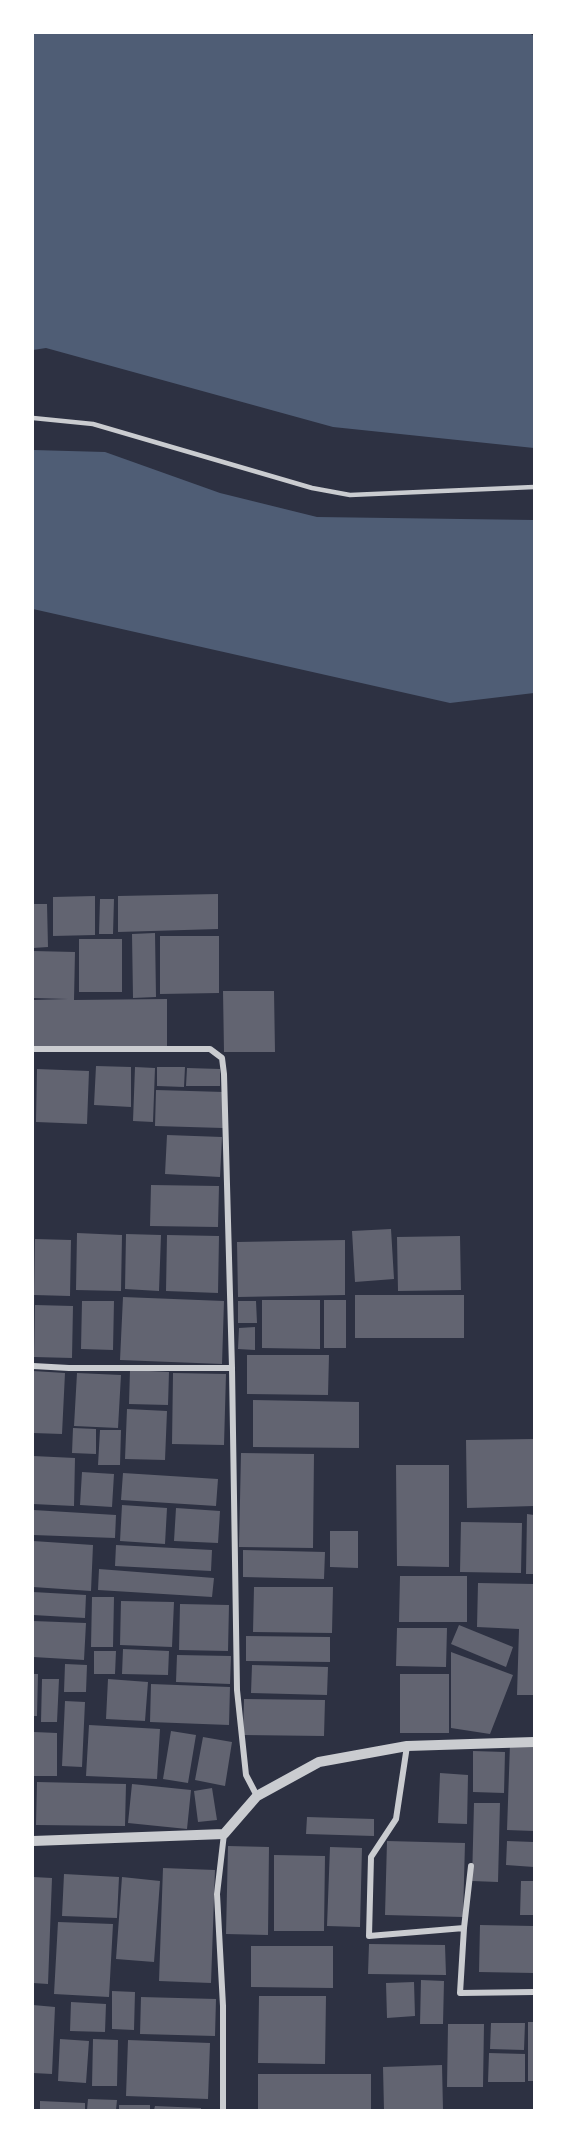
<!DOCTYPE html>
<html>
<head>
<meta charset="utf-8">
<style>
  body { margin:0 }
  #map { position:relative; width:567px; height:2143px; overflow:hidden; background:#2d3142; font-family:Lato,sans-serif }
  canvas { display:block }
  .frame { position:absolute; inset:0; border:34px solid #fff; pointer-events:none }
</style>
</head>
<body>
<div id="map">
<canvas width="567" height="2143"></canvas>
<div class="frame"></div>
</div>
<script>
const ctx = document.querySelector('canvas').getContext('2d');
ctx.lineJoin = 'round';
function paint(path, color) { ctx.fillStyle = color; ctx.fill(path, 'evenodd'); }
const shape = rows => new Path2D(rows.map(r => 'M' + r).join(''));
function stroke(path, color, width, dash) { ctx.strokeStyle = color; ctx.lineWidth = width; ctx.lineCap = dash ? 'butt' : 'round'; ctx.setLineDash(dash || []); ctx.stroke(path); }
paint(shape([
  [33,33,529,33,534,36,534,448,333,427,46,348,33,350],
  [33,450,105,452,220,493,317,517,534,520,534,693,450,703,33,609]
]), '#4f5d75');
paint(shape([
  [218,894,218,929,118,932,118,896],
  [95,896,95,935,53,936,53,897],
  [100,899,114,899,113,934,99,934],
  [33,904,47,904,48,947,33,948],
  [155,933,156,997,133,998,132,934],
  [160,936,219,936,219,993,160,994],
  [79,939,122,939,122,992,79,992],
  [33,951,75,952,74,1000,167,999,167,1046,34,1046,33,1000,68,999,33,998],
  [223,991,274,991,275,1052,224,1052],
  [96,1066,131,1067,131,1107,94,1105],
  [135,1067,155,1068,153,1122,133,1121],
  [157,1067,185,1067,184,1087,157,1086],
  [187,1068,220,1069,220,1086,186,1086],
  [37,1069,89,1071,87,1124,36,1122],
  [156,1090,224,1092,223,1128,155,1126],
  [167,1135,222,1137,220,1177,165,1174],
  [151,1185,219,1186,218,1227,150,1226],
  [391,1229,394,1279,355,1282,352,1231],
  [77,1233,122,1235,121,1291,76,1290],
  [126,1234,161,1235,159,1291,125,1289],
  [167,1235,219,1236,218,1293,166,1291],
  [460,1236,461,1290,398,1291,397,1237],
  [35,1239,71,1240,70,1296,34,1295],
  [345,1240,345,1295,238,1297,237,1242],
  [355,1295,464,1295,464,1338,355,1338],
  [123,1297,224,1301,222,1364,120,1360],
  [262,1300,320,1300,320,1349,262,1348],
  [324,1300,346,1300,346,1348,324,1348],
  [82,1301,114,1301,113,1350,81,1349],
  [238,1301,256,1301,257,1323,238,1323],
  [35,1305,73,1306,72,1358,34,1357],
  [255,1327,255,1350,238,1349,239,1328],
  [247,1355,329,1355,328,1395,247,1394],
  [130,1370,169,1372,168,1405,129,1404],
  [33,1371,65,1373,62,1434,33,1433],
  [77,1373,121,1375,118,1428,74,1426],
  [173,1373,226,1374,224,1445,172,1444],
  [253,1400,359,1402,359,1448,253,1447],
  [127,1409,167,1411,165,1460,125,1459],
  [73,1428,96,1429,96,1454,72,1453],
  [100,1430,121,1430,120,1465,98,1465],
  [534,1439,534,1506,467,1508,466,1440],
  [241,1453,314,1454,313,1548,239,1547],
  [33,1456,75,1458,74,1506,33,1504],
  [396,1465,449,1465,449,1567,397,1566],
  [82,1472,114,1474,112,1507,80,1505],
  [123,1473,218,1479,216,1506,121,1500],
  [122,1505,167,1508,165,1544,120,1541],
  [176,1508,220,1511,218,1543,174,1541],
  [33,1510,116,1515,115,1538,33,1535],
  [527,1514,534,1515,534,1574,526,1574],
  [461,1522,522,1523,521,1573,460,1572],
  [330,1531,358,1531,358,1568,330,1567],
  [33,1541,93,1545,91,1591,33,1587],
  [116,1545,212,1550,211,1571,115,1566],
  [243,1550,325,1552,324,1579,243,1577],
  [99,1569,214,1578,212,1597,98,1590],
  [400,1576,467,1576,467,1622,399,1622],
  [478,1583,534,1584,534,1695,517,1695,519,1629,477,1627],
  [254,1587,333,1587,332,1633,253,1632],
  [33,1592,86,1595,85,1618,33,1615],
  [92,1597,114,1597,113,1647,91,1647],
  [121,1601,174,1602,172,1647,120,1645],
  [180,1604,229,1605,228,1651,179,1650],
  [33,1621,86,1623,84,1660,33,1657],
  [459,1625,513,1647,506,1667,451,1644],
  [397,1628,447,1628,446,1667,396,1666],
  [246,1636,330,1637,330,1662,246,1661],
  [123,1649,169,1651,168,1675,122,1674],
  [94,1651,116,1651,115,1674,94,1674],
  [451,1652,513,1675,490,1734,451,1728],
  [177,1655,231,1656,230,1684,176,1682],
  [65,1664,87,1665,86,1692,64,1692],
  [252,1665,328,1667,327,1695,251,1693],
  [33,1674,38,1674,37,1716,33,1716],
  [400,1674,449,1674,449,1733,400,1733],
  [42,1679,59,1679,57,1722,41,1722],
  [108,1679,148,1682,145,1721,106,1719],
  [151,1684,230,1687,229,1725,150,1722],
  [244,1699,325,1700,324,1736,243,1735],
  [65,1701,85,1702,82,1767,62,1766],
  [89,1725,160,1729,157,1779,86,1776],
  [171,1731,196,1735,188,1783,163,1779],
  [34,1732,57,1733,57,1776,33,1776],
  [203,1737,232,1742,225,1786,195,1780],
  [510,1744,534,1744,534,1831,507,1830],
  [473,1751,505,1752,504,1793,473,1792],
  [440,1773,468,1775,467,1824,438,1823],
  [37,1782,126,1784,125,1826,36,1825],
  [132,1784,191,1790,187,1829,128,1823],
  [212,1788,217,1820,198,1822,194,1791],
  [474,1803,500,1803,498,1882,472,1881],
  [307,1817,374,1819,374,1836,306,1834],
  [387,1841,465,1843,463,1917,385,1915],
  [507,1841,534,1842,534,1867,506,1865],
  [228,1846,269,1847,268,1935,226,1934],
  [330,1847,362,1848,360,1927,327,1926],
  [274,1855,325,1856,324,1931,274,1931],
  [163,1868,215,1870,211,1983,159,1981],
  [64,1874,119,1877,117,1918,62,1916],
  [33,1877,52,1878,48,1984,33,1983],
  [122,1877,160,1881,154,1962,116,1959],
  [521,1881,534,1881,534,1915,520,1915],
  [58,1922,113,1924,109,1997,54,1994],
  [480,1925,534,1926,534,1973,479,1972],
  [369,1944,445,1945,446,1975,368,1974],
  [251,1946,333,1946,333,1988,251,1987],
  [421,1980,444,1981,443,2024,420,2024],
  [414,1982,415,2016,387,2018,386,1983],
  [112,1991,135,1992,134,2030,112,2029],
  [259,1996,326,1996,325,2064,258,2063],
  [141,1997,216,1999,215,2036,140,2034],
  [71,2002,106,2004,105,2032,70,2031],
  [33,2005,55,2007,52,2074,33,2073],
  [528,2022,534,2022,534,2081,528,2081],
  [491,2023,525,2023,524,2050,490,2049],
  [448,2024,484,2024,483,2087,447,2087],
  [60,2039,89,2041,86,2083,58,2081],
  [93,2039,118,2040,117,2086,92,2086],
  [128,2040,210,2043,208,2099,126,2096],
  [489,2053,525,2054,525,2082,488,2082],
  [442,2065,443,2110,384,2110,383,2067],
  [258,2074,371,2074,371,2110,258,2110],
  [88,2099,117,2100,116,2110,87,2110],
  [40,2101,85,2103,85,2110,40,2110],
  [119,2105,150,2105,150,2110,119,2110],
  [155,2106,201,2108,201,2110,154,2110]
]), '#626471');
stroke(shape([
  [33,418,93,424,312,488,350,495,534,487]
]), '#caccd0', 4.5);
stroke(shape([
  [33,1049,210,1049,222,1058,224,1074,232,1368,237,1690,246,1775,257,1796],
  [33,1366,69,1368,232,1368],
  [407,1746,396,1819,371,1857,369,1936,464,1928,460,1993,534,1992],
  [464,1928,471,1866],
  [223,2110,223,2006,217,1894,224,1834]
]), '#caccd0', 6);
stroke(shape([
  [33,1841,224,1834,257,1796,319,1762,407,1746,534,1742]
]), '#caccd0', 10);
</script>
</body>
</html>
